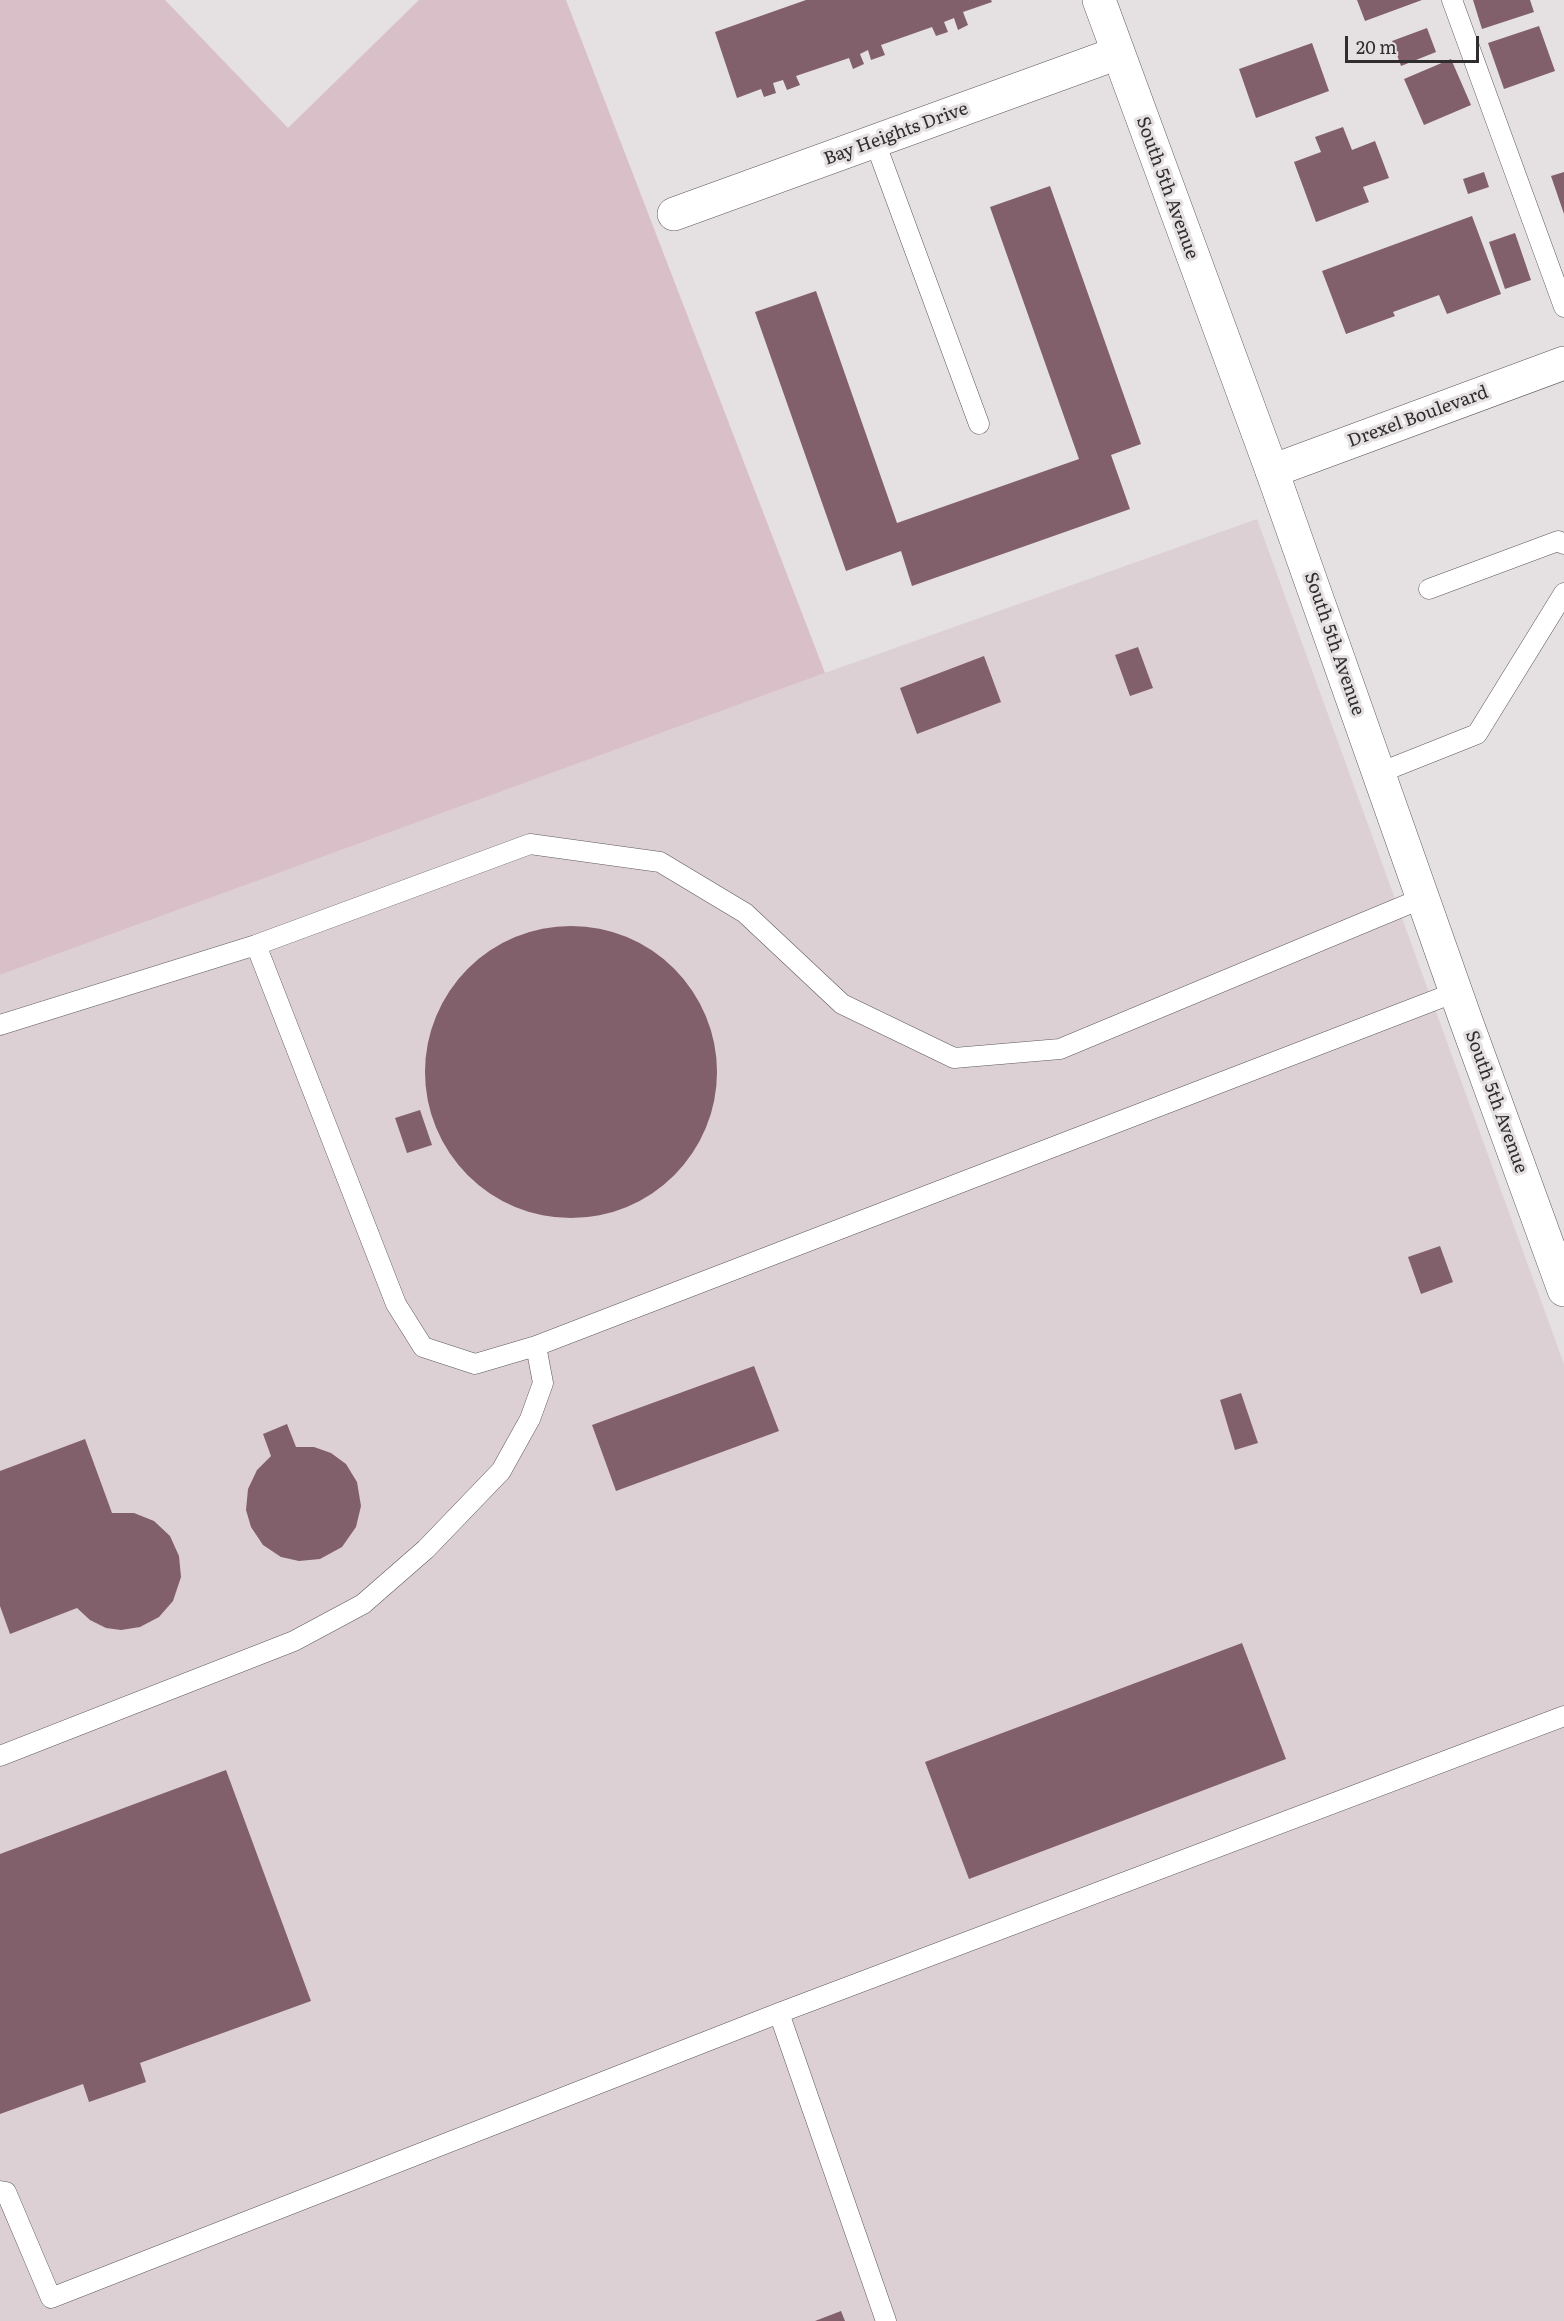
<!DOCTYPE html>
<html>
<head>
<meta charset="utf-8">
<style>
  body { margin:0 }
  #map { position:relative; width:1564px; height:2321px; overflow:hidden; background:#e5e0e1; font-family:Literata,serif }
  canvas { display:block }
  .scale { position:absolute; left:1345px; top:36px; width:134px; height:27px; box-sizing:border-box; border:3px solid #2f2d2e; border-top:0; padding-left:8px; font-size:18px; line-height:21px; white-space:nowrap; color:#2f2d2e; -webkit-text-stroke:4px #e5e0e1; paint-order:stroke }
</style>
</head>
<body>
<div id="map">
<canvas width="1564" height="2321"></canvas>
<div class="scale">20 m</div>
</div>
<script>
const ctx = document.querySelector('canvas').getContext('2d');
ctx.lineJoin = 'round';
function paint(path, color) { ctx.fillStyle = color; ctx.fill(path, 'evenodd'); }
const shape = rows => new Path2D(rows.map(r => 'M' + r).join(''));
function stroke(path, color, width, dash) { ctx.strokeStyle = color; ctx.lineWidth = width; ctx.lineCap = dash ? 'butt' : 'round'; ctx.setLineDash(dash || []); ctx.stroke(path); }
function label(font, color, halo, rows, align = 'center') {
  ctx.font = font + ' Literata,serif'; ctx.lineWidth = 6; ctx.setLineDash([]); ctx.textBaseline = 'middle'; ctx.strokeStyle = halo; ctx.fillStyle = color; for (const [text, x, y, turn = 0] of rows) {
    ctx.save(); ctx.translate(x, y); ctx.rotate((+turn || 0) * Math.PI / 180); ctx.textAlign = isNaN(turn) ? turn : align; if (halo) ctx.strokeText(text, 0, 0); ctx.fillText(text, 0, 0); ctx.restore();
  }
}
paint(shape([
  [1257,519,1564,1364,1564,2321,0,2321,0,975,825,673]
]), '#ddd0d4');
paint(shape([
  [0,0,165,0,288,128,419,0,566,0,825,673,0,975]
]), '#d9bfc8');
paint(shape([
  [806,0,991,0,992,2,963,12,968,25,958,30,954,18,944,22,948,32,936,36,932,27,881,45,885,55,871,60,868,50,860,54,864,64,853,69,849,58,796,76,800,85,787,90,783,80,773,83,776,93,764,97,761,89,737,98,715,32],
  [1357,0,1422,0,1365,21],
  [1473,0,1530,0,1534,12,1482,29],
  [1539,26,1555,71,1504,89,1488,43],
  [1427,28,1436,52,1401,66,1392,41],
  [1312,43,1329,91,1256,118,1239,69],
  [1451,59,1471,105,1424,125,1404,79],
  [1343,127,1352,150,1375,141,1389,178,1363,187,1369,202,1316,222,1294,162,1321,152,1315,137],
  [1484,172,1489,187,1468,194,1463,179],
  [1564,172,1564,214,1551,176],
  [1050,186,1141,444,1111,455,1130,509,912,586,901,551,846,571,755,312,816,291,897,523,1079,459,990,207],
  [1472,216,1501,294,1447,314,1439,295,1393,312,1395,316,1346,334,1322,271],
  [1515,233,1531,280,1505,289,1489,242],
  [1138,647,1153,688,1130,696,1115,655],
  [984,656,1001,702,917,734,900,688],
  '425 1072a146 146 0 1 1 292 0a146 146 0 1 1-292 0Z',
  [420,1110,432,1145,407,1153,395,1118],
  [1440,1246,1453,1282,1421,1294,1408,1257],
  [754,1366,779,1431,616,1491,592,1425],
  [1241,1393,1258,1443,1235,1450,1220,1400],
  [287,1424,296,1447,314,1447,331,1453,346,1464,357,1482,361,1506,356,1527,342,1547,320,1559,299,1561,281,1557,263,1545,251,1527,246,1510,248,1489,257,1470,271,1456,263,1434],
  [85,1439,112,1513,134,1513,154,1521,170,1536,179,1556,181,1577,173,1601,159,1617,140,1627,121,1630,106,1628,90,1620,77,1608,10,1634,0,1606,0,1471],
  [1242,1643,1286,1759,969,1879,925,1762],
  [226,1770,311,2001,140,2063,146,2082,89,2102,83,2084,0,2114,0,1854],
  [841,2311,845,2321,815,2321]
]), '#815f6b');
const lane = shape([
  [1452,0,1564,307],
  [875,142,979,424],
  [1429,589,1558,541,1564,544],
  [1379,773,1477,734,1564,593],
  [1423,898,1060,1049,954,1058,842,1004,745,913,660,862,530,844,256,945,396,1304,423,1347,475,1364,536,1346,1456,992],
  [0,1025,256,945],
  [0,1756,294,1641,363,1604,426,1549,501,1471,530,1419,543,1383,536,1346],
  [779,2013,886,2321],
  [0,2191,6,2192,51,2298,779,2013,1564,1716]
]);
const street = shape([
  [674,214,1118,53],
  [1272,471,1564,363]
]);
const secondary = shape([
  [1099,0,1272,471,1465,1018,1564,1290]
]);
stroke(lane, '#5d595a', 21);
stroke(street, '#5d595a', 34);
stroke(secondary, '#5d595a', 34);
stroke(lane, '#fff', 20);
stroke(street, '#fff', 33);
stroke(secondary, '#fff', 33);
label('18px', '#2f2d2e', '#e5e0e1', [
  ["Bay Heights Drive",896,134,-20],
  ["South 5th Avenue",1167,188,70],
  ["Drexel Boulevard",1418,417,-20],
  ["South 5th Avenue",1334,644,71],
  ["South 5th Avenue",1496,1102,70]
]);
</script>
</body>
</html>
